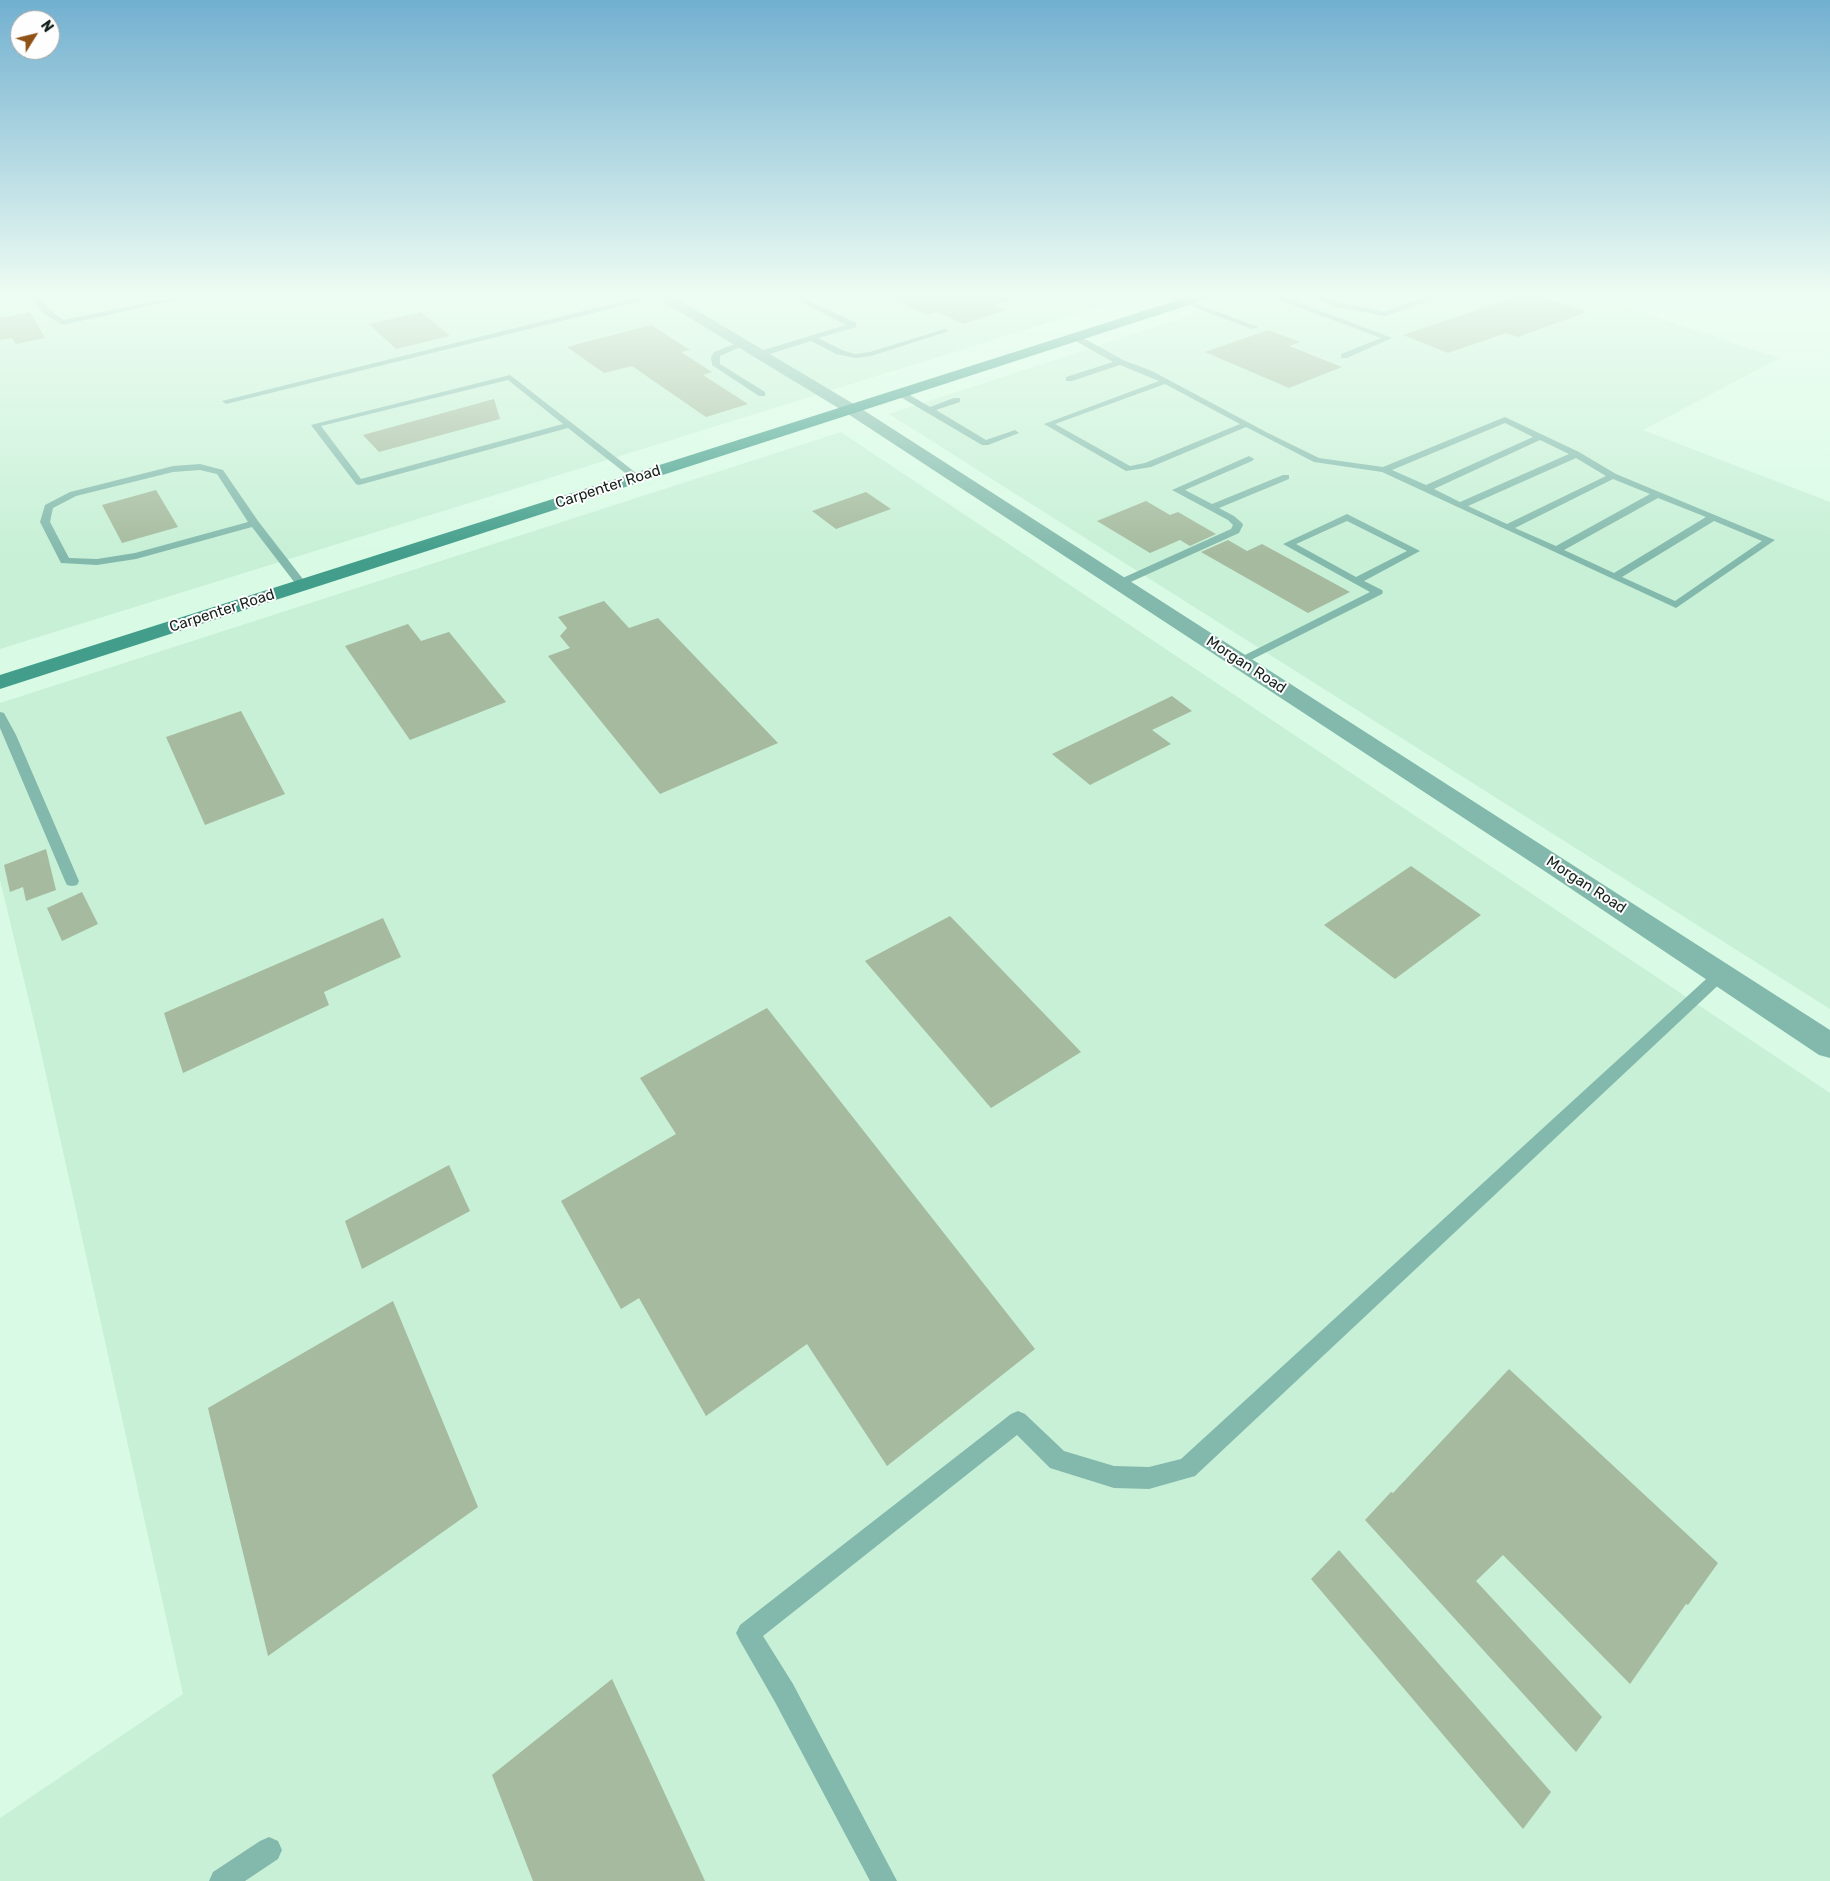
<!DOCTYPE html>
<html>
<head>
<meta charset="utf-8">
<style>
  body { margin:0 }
  #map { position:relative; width:1830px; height:1881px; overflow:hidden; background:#d9fbe5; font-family:Rubik,sans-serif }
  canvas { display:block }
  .north { position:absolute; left:10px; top:10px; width:50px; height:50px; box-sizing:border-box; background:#fefefe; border:1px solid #a1a6a4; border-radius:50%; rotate:54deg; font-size:14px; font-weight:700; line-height:20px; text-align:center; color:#16231c }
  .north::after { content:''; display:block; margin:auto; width:18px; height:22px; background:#8f5115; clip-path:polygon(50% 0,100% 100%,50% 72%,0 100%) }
</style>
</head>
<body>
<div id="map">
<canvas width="1830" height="1881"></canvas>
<div class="north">N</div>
</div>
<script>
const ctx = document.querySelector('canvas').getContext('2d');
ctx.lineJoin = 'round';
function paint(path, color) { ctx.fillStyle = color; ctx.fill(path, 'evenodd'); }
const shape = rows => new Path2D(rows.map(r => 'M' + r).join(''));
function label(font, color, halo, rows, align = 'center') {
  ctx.font = font + ' Rubik,sans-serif'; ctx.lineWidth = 4; ctx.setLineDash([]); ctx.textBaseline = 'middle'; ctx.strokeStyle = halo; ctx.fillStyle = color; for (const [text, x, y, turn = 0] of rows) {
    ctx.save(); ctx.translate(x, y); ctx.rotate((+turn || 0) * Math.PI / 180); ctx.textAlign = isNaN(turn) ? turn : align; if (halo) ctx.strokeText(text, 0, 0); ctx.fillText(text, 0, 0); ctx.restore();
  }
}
paint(shape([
  [0,292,1147,292,0,649],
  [1262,292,1579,292,1780,358,1643,430,1830,502,1830,1009,889,414],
  [841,432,1830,1093,1830,1881,0,1881,0,1818,183,1694,37,1034,0,880,0,703]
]), '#c7f0d6');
paint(shape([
  [879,292,1020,292,1020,297,994,305,1006,310,963,324,938,312,927,315],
  [1529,292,1587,312,1518,337,1506,333,1448,353,1403,335],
  [30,312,45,338,16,344,12,338,0,340,0,318],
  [421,312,450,336,396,349,369,324],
  [651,325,690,350,681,352,712,372,703,375,748,404,706,417,632,366,604,373,567,347],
  [1268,330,1300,342,1289,346,1342,367,1289,388,1205,352],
  [494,399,500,419,379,452,363,435],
  [156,490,178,527,122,543,102,505],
  [866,492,891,509,836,529,812,511],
  [1146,501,1170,515,1178,512,1216,534,1190,546,1180,540,1150,553,1097,521],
  [1228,540,1247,551,1262,544,1350,592,1308,613,1201,552],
  [604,601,629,628,658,618,778,743,660,794,548,656,570,648,560,636,567,628,558,617],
  [408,624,421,641,449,632,506,702,410,740,345,646],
  [1172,696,1192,711,1152,730,1171,744,1090,785,1052,754],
  [241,711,285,794,205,825,166,737],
  [46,849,56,890,26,901,23,887,10,892,4,865],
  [1411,866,1481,915,1395,979,1324,925],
  [82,892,98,924,62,941,47,908],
  [950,916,1081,1052,991,1108,865,961],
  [383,918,401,957,324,992,329,1005,183,1073,164,1013],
  [767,1008,1035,1349,887,1466,807,1344,706,1416,639,1298,621,1309,561,1201,676,1134,640,1078],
  [449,1165,470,1211,362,1269,345,1221],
  [393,1301,478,1507,268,1656,208,1408],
  [1509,1369,1718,1563,1688,1605,1686,1604,1630,1684,1503,1555,1476,1581,1602,1717,1576,1752,1365,1520,1391,1492,1393,1493],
  [1339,1550,1551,1792,1523,1829,1311,1579],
  [612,1679,705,1881,533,1881,492,1775]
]), '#a5ba9e');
paint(shape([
  [201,292,213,292,62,325,43,313,33,300,40,298,49,309,63,320,201,292],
  [660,292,663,294,677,292,689,292,665,298,662,296,226,404,222,401,660,292],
  [782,292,790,292,856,323,856,327,818,338,842,350,855,354,870,352,945,329,949,331,871,356,855,358,836,354,811,341,763,356,757,356,757,352,846,325,782,292],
  [1154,292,1163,292,1259,327,1252,329,1154,292],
  [1263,292,1271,292,1392,338,1347,358,1341,358,1341,354,1381,338,1263,294,1263,292],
  [1300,292,1309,292,1341,303,1384,312,1424,297,1429,292,1435,292,1436,295,1430,301,1385,316,1336,307,1300,292],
  [1072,335,1078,335,1123,360,1152,371,1266,432,1319,458,1383,467,1505,417,1579,452,1616,474,1775,540,1676,608,1382,472,1314,462,1246,427,1151,467,1126,471,1044,424,1159,381,1120,365,1072,381,1066,381,1066,377,1113,362,1072,339,1072,335],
  [1165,384,1240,424,1145,463,1130,466,1055,424,1165,384],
  [1505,423,1533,437,1426,485,1392,470,1505,423],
  [1540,440,1569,454,1460,502,1434,489,1540,440],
  [1576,458,1606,476,1507,524,1468,506,1576,458],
  [1613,479,1650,494,1556,546,1515,528,1613,479],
  [1658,498,1706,517,1614,573,1564,550,1658,498],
  [1714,521,1762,541,1675,601,1622,577,1714,521],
  [740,342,747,344,720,356,720,364,765,392,765,396,759,396,712,365,711,357,714,352,740,342],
  [510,375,640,476,640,480,634,480,568,428,359,485,356,484,311,425,510,375],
  [508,380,563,424,361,479,321,426,508,380],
  [897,391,903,391,930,407,954,398,960,398,960,402,936,410,986,440,1015,430,1019,433,988,445,982,445,897,395,897,391],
  [1249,456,1254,459,1252,461,1185,490,1212,504,1283,475,1289,475,1289,479,1219,508,1234,516,1242,523,1243,525,1239,533,1124,585,1116,585,1115,583,1116,581,1231,529,1233,525,1228,520,1172,490,1249,456],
  [200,464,223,470,258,521,306,583,307,585,306,587,298,587,252,527,136,559,97,565,61,563,40,522,45,505,70,492,173,466,200,464],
  [200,470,217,474,248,522,135,553,97,559,69,558,50,522,53,508,76,496,173,472,200,470],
  [1347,514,1420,551,1364,581,1382,590,1383,592,1382,594,1245,663,1237,663,1235,661,1237,659,1370,592,1283,544,1347,514],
  [1347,521,1407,551,1356,577,1296,544,1347,521],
  [0,712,4,713,16,735,79,881,77,885,72,886,67,885,65,881,0,728,0,712],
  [1721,968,1726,970,1729,974,1726,978,1195,1476,1149,1489,1114,1488,1050,1468,1017,1435,763,1636,793,1684,897,1881,870,1881,775,1702,740,1641,736,1633,740,1625,1011,1414,1018,1411,1025,1414,1064,1451,1114,1466,1149,1467,1181,1459,1716,970,1721,968],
  [269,1837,278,1841,282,1850,278,1859,245,1881,209,1881,213,1872,260,1841,269,1837]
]), '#83b9ac');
paint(shape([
  [651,292,666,292,857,406,1830,1030,1830,1058,1819,1055,1546,872,845,412,652,295,651,292]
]), '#83b9ac');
paint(shape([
  [1203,292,1222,292,1220,295,0,689,0,675,1203,292]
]), '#429d8a');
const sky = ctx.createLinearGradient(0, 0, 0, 555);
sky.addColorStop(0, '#72b0d0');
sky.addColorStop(0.53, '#eefdf3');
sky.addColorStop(1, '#eefdf300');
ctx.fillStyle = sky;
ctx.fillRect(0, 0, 1830, 555);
label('15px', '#16231c', '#fefefe', [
  ["Carpenter Road",608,487,-18],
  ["Carpenter Road",222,611,-18],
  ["Morgan Road",1246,665,33],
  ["Morgan Road",1586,885,33]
]);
</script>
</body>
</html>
